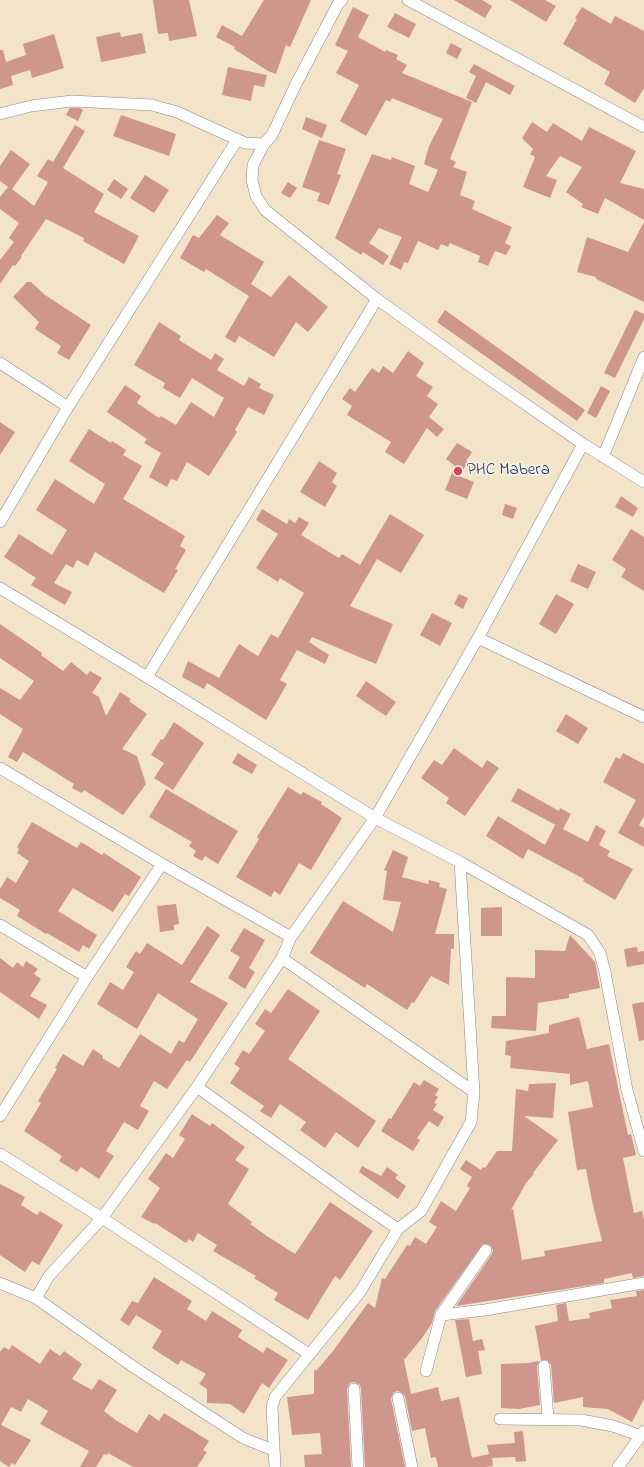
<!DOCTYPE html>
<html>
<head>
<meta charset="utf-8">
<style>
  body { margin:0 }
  canvas { display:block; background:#f2e3c9 }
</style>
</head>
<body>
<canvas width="644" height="1467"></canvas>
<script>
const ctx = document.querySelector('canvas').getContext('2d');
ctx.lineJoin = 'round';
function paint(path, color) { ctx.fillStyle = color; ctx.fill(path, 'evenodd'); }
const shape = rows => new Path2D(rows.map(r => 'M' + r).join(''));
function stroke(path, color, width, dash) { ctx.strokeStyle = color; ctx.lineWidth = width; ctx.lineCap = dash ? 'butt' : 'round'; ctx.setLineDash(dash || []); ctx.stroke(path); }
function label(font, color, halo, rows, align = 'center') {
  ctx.font = font + ' "Indie Flower",sans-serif'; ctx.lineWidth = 3.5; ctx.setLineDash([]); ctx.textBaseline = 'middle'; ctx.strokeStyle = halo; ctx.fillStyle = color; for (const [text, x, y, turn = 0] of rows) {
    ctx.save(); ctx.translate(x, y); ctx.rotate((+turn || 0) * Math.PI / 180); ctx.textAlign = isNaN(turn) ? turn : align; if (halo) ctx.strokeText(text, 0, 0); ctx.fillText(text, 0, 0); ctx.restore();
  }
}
paint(shape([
  [153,0,189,0,197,36,169,41,168,33,158,34],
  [264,0,311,0,290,47,286,45,276,74,268,71,234,49,235,47,216,37,222,25,242,36],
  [454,0,482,0,492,6,485,18],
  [510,0,545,0,556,6,546,22],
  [353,7,369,15,358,37,385,52,386,50,398,55,396,59,407,65,402,73,472,102,450,159,456,162,453,167,467,172,460,195,475,201,472,209,512,227,505,243,511,246,506,255,495,251,488,266,478,262,480,256,450,243,448,247,441,244,438,250,418,241,408,263,404,262,401,270,389,264,402,237,379,228,369,243,389,256,383,265,363,252,361,255,335,238,372,154,391,160,392,157,415,166,409,184,428,192,438,170,424,164,429,146,443,119,392,98,390,102,386,100,366,136,340,121,359,85,336,73,348,51,335,45],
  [582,7,611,24,615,16,644,31,644,88,635,103,604,84,610,72,563,44,577,19,575,18],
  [395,13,416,24,409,38,387,27],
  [120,32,121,37,142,33,146,53,101,62,96,37],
  [54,34,64,68,32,78,30,70,11,76,13,85,0,89,0,50,3,50,6,62,26,55,23,44],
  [451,43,462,49,457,59,446,53],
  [474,64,515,86,510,95,486,82,476,103,466,98,476,76,469,72],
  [228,67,267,75,264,87,254,85,251,101,222,95],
  [70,108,80,108,83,110,78,121,66,115],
  [121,115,176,134,169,156,113,136],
  [306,117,327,125,322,138,302,129],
  [532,122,547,132,553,123,582,141,589,127,636,151,620,183,644,189,644,220,605,198,598,214,581,207,583,204,566,192,582,167,560,156,546,176,557,180,550,198,523,187,535,157,530,154,533,149,522,138],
  [75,125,85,131,63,168,104,194,94,212,139,236,124,264,83,241,84,238,46,219,21,256,22,257,15,266,13,265,0,284,0,260,14,242,9,238,19,223,0,209,0,197,8,187,0,181,0,166,11,150,30,164,12,189,34,206,48,182,37,176,48,159,53,162],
  [319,140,346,149,337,174,341,175,329,205,317,201,320,193,302,187],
  [145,175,169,190,154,213,130,198],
  [114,179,128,189,121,199,107,190],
  [288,182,297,188,290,198,281,193],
  [217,215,229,223,220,235,264,262,251,284,271,297,289,275,328,307,308,332,296,322,274,357,239,336,235,343,225,337,249,296,206,269,204,272,180,258,193,235,199,238],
  [644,222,644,302,596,279,596,277,577,272,587,237,628,252],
  [27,282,31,282,45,295,91,325,69,360,57,353,61,346,35,329,39,322,13,297],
  [445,310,585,410,577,421,437,322],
  [635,310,644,314,644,319,615,378,604,373],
  [159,322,181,336,179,340,211,360,215,353,224,359,217,370,244,386,249,377,261,384,259,388,274,395,264,415,248,407,235,430,237,432,209,476,187,462,177,481,171,479,167,487,149,477,161,453,144,443,147,439,107,412,125,385,141,396,137,403,159,418,161,416,176,425,191,402,214,417,224,398,192,378,180,398,163,388,165,383,134,365],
  [408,351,424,363,416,376,433,387,427,396,438,404,429,417,444,429,437,437,427,428,404,464,385,452,391,442,347,415,352,406,342,399,350,388,355,392,372,368,379,373,383,366,393,373],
  [601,386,610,391,596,418,587,413],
  [0,422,15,432,0,455],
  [89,429,111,443,112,441,126,450,123,455,142,466,123,499,185,536,180,546,186,550,175,569,178,570,164,593,95,552,88,566,77,560,73,568,66,564,54,583,72,592,65,605,31,585,36,578,4,557,19,534,52,555,67,530,36,510,55,479,94,504,105,484,69,461],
  [457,443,472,452,466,461,468,462,459,476,474,482,467,499,445,490,455,466,446,459],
  [319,461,337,473,332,482,337,486,325,507,300,492],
  [621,496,638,508,633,517,615,507],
  [505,504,517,508,513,519,502,515],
  [262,509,287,524,289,519,295,523,299,517,309,523,301,535,339,558,342,554,360,565,390,514,424,535,401,573,377,559,350,606,393,624,376,664,312,637,309,642,329,655,325,664,297,650,280,680,287,684,266,720,207,683,204,689,182,677,188,661,219,678,239,644,258,656,271,634,278,638,304,593,280,578,278,582,256,568,278,534,256,520],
  [631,529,644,537,644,591,621,577,626,569,612,560],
  [578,564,596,572,588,589,570,581],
  [459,594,468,598,463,609,454,604],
  [556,594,574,604,556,634,539,624],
  [432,613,452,623,440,646,420,635],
  [0,624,42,653,41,655,63,671,71,662,87,675,90,671,102,678,92,693,99,697,106,716,120,692,131,699,129,701,147,714,122,749,137,756,146,784,123,815,84,790,82,793,72,788,74,784,23,752,17,762,8,757,23,729,0,714,0,688,20,700,34,681,0,658],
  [366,681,396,702,386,716,356,696],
  [566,714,588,728,578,744,556,731],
  [174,722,204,743,173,790,154,778,164,763,151,755,161,739,163,740],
  [454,748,482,768,487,760,499,768,465,816,446,803,449,798,421,778,434,760,442,765],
  [238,753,257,765,252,774,232,763],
  [623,753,644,764,644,816,639,825,644,828,644,847,618,833,636,800,603,782,616,757,620,759],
  [288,787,301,795,303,792,322,802,321,804,342,818,311,870,299,863,280,895,274,891,271,897,236,877,259,839,257,837],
  [518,788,559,811,560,808,571,814,563,829,511,801],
  [166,789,238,831,218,864,205,856,202,861,193,856,196,851,189,846,192,842,149,817],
  [498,816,545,845,555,825,588,842,596,825,606,831,599,845,610,851,607,856,633,869,615,900,583,881,584,879,528,849,523,859,486,836],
  [32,822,77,848,81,842,102,855,104,853,141,877,129,896,125,894,113,912,73,888,58,911,97,935,89,949,83,945,79,952,47,933,46,934,17,916,20,910,0,898,0,889,7,877,16,883,29,861,17,853,19,849,17,847],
  [393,850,408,857,402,877,428,884,429,880,440,883,439,887,447,889,435,934,454,934,454,949,451,949,449,985,431,976,414,1003,412,1002,407,1010,367,984,365,988,310,953,343,901,393,932,401,902,383,900,387,871,384,870],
  [176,904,179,924,174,925,174,930,160,932,157,906],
  [502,907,502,936,481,936,481,908],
  [207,926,220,935,190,982,228,1003,190,1062,187,1060,167,1089,154,1081,140,1106,149,1111,138,1130,124,1122,106,1151,114,1156,99,1179,81,1167,77,1172,59,1161,62,1156,24,1131,41,1103,38,1101,57,1069,55,1068,63,1054,83,1066,93,1049,103,1056,102,1058,119,1068,140,1034,171,1054,179,1040,184,1043,198,1019,158,993,137,1029,97,1004,110,982,123,990,134,972,126,967,136,951,140,954,147,943,182,965],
  [244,928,265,940,249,968,255,972,245,989,228,978,240,957,230,951],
  [570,935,595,962,600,988,569,994,569,998,538,1003,536,1031,491,1028,492,1016,506,1016,506,977,535,978,535,950,565,951],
  [637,947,638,952,644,951,644,964,627,967,624,949],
  [0,958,13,968,17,962,23,967,26,961,38,969,34,974,41,979,30,996,47,1005,39,1019,0,992],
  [288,989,320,1011,288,1059,376,1121,358,1148,336,1132,325,1148,300,1130,306,1122,280,1104,271,1118,260,1111,264,1106,230,1083,240,1068,234,1064,243,1050,249,1054,265,1031,255,1024,265,1009,271,1013],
  [644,1002,644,1040,639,1041,632,1004],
  [579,1017,587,1049,609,1044,628,1135,631,1134,636,1155,623,1158,634,1213,642,1211,644,1220,644,1276,633,1278,632,1273,604,1279,604,1283,456,1306,492,1254,493,1250,490,1245,483,1244,435,1311,432,1323,422,1338,404,1360,411,1394,438,1387,441,1401,459,1397,472,1458,489,1454,487,1445,515,1443,514,1432,523,1431,526,1461,516,1462,515,1457,492,1458,493,1466,486,1467,438,1467,436,1457,431,1458,425,1428,412,1431,405,1396,401,1392,397,1391,393,1393,391,1399,405,1467,365,1467,361,1389,360,1385,354,1382,350,1383,347,1389,351,1467,305,1467,304,1455,322,1454,320,1433,292,1435,287,1397,314,1394,314,1370,317,1370,333,1351,368,1303,375,1308,382,1278,385,1279,407,1245,410,1246,415,1237,426,1244,437,1227,429,1222,441,1201,456,1211,470,1188,467,1186,472,1177,460,1169,466,1160,481,1170,483,1167,485,1168,497,1151,512,1151,516,1089,528,1091,529,1084,556,1083,553,1118,524,1116,558,1140,533,1173,534,1174,526,1183,511,1210,513,1209,522,1260,545,1256,544,1251,602,1241,592,1201,586,1169,577,1170,568,1112,593,1107,588,1081,570,1085,570,1074,510,1068,511,1056,505,1055,506,1041,549,1033,549,1025],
  [424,1080,439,1089,435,1095,438,1097,434,1103,437,1104,433,1110,444,1117,438,1127,429,1121,417,1138,420,1140,413,1151,381,1131,389,1118,391,1119,414,1082,420,1086],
  [192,1114,210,1126,212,1123,245,1147,235,1160,249,1169,228,1204,252,1222,250,1224,267,1236,295,1254,330,1202,373,1231,340,1280,335,1276,308,1320,274,1300,278,1293,254,1278,256,1276,213,1251,217,1245,198,1233,193,1242,189,1239,186,1243,155,1223,154,1224,141,1217,160,1188,148,1179,166,1153,173,1158,185,1139,179,1135],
  [362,1166,381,1176,387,1167,398,1175,395,1178,406,1186,398,1199,359,1172],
  [0,1184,25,1197,21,1205,37,1215,40,1211,63,1225,39,1265,32,1261,25,1272,0,1255],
  [154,1277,192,1301,187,1309,206,1321,212,1311,242,1330,238,1337,263,1353,267,1347,288,1360,269,1388,262,1383,244,1414,230,1404,207,1403,207,1389,199,1384,206,1374,181,1360,178,1365,152,1348,162,1331,136,1315,129,1326,120,1320,132,1301,138,1303],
  [644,1290,644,1399,632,1422,608,1409,583,1407,583,1397,554,1403,551,1365,547,1360,541,1360,535,1326,558,1321,556,1305,566,1303,569,1321,590,1318,589,1313,612,1308,610,1300,637,1296,636,1291],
  [469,1319,473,1341,482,1339,485,1350,478,1351,482,1374,466,1377,455,1320],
  [12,1345,40,1364,50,1349,60,1356,64,1351,82,1364,72,1379,92,1390,99,1379,117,1390,104,1411,117,1421,137,1433,149,1414,159,1421,164,1413,209,1441,203,1450,207,1452,197,1467,133,1467,108,1453,107,1455,104,1454,96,1467,80,1467,89,1451,40,1424,48,1411,28,1399,21,1412,11,1407,1,1425,31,1440,15,1465,12,1463,9,1467,0,1461,0,1352,4,1347,9,1350],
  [539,1361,537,1367,540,1405,519,1409,501,1408,501,1364,528,1363]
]), '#ce968d');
const street = shape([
  [408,0,644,127],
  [0,114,31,106,72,101,152,105,177,112,245,143,264,144,272,135,296,84,338,4,342,0],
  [264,144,253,165,252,180,256,196,265,210,377,299,473,368,583,444,644,482],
  [0,363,68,407],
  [603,457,644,357],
  [0,522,68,407,237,140],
  [0,588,147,677,375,818,460,862,588,935,600,953,605,972,627,1090,644,1151],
  [478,638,644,717],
  [147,677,377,299],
  [0,768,162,864,291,937],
  [0,925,87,977],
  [282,958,474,1092],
  [197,1087,355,1200,398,1229],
  [0,1116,87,977,162,864],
  [0,1154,102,1218,309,1354],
  [0,1283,36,1298,135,1368,243,1438,273,1450],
  [36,1298,49,1276,102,1218,197,1087,282,958,291,937,375,818,478,638,583,444],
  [441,1315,485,1310,644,1283],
  [544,1366,548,1418],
  [426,1371,441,1315,486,1250],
  [354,1389,358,1467],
  [398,1398,412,1467],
  [500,1419,581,1420,613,1426,641,1436],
  [275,1467,272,1407,275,1397,360,1292,398,1229,421,1211,471,1122,474,1092,460,862],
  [618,1467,644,1431]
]);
stroke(street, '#868994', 12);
stroke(street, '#fff', 11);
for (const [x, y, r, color] of [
  [458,471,5,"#d1495b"]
]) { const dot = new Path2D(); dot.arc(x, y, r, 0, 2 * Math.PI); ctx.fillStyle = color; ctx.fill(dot); stroke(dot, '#f7f3e8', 1.5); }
label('17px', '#1b2f5e', '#f7f3e8', [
  ["PHC Mabera",467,471]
], 'left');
</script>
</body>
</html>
